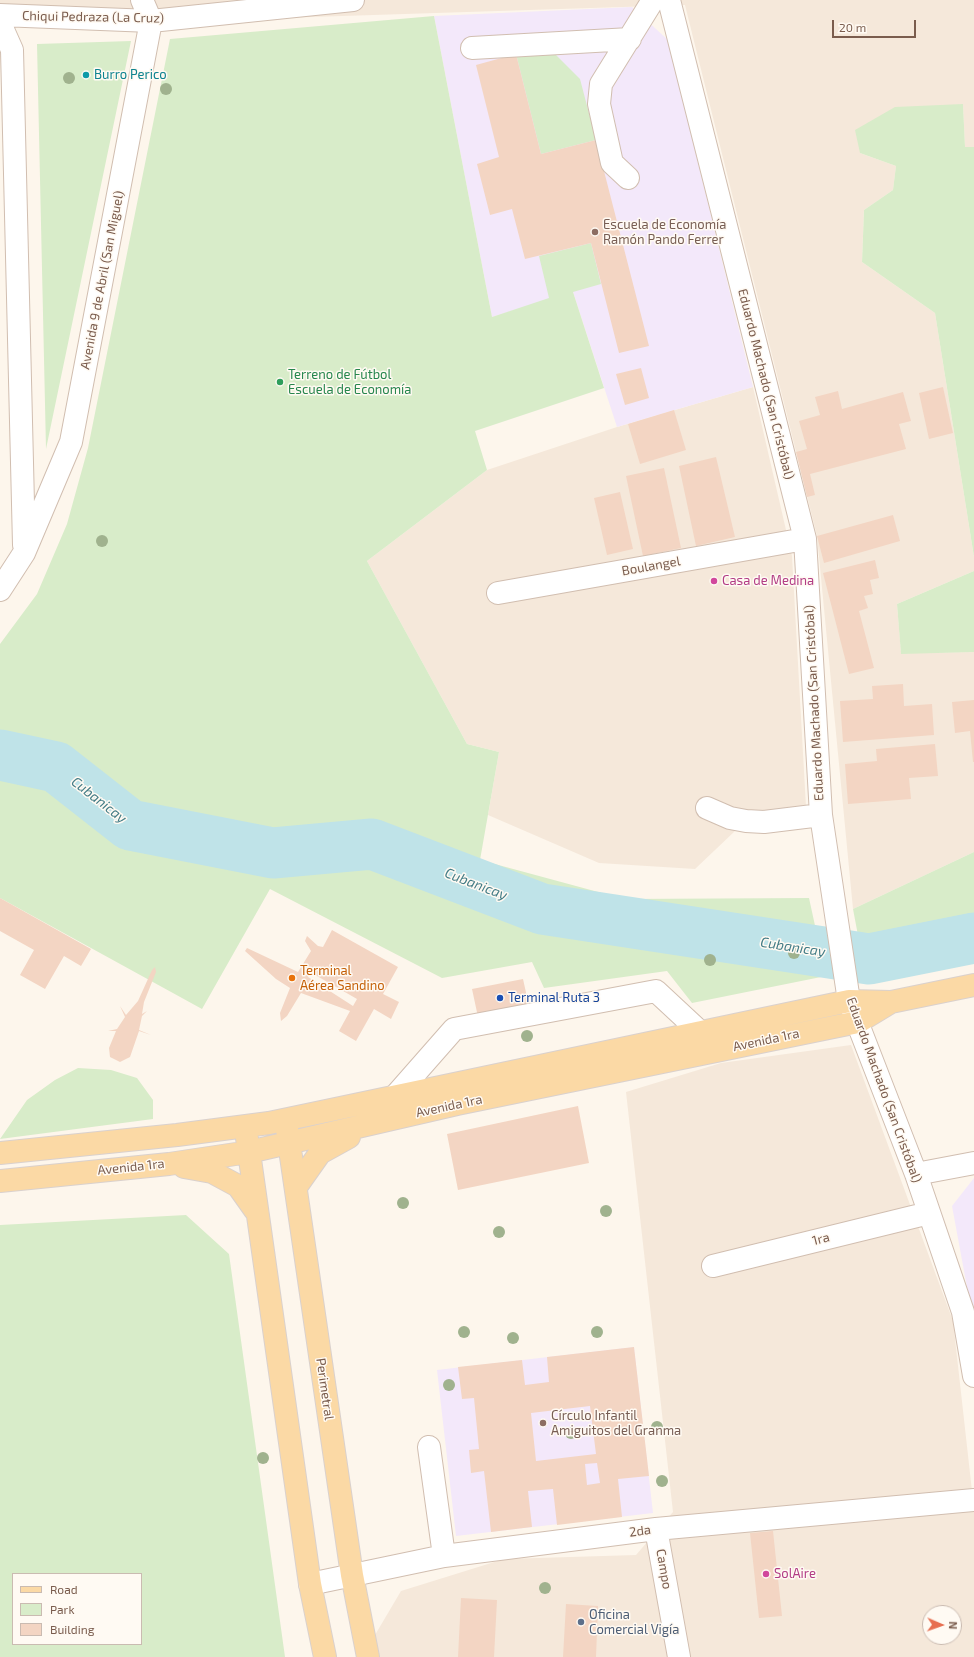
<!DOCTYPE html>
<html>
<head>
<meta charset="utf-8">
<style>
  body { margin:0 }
  #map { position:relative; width:974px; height:1657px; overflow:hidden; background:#fdf6ec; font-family:"Exo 2",sans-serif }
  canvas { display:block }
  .legend { position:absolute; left:12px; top:1573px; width:130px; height:72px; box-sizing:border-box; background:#fffaf3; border:1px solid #cabbb1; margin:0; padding:5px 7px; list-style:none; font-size:12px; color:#7a5c4d }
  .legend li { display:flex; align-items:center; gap:8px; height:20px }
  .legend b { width:20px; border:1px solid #cabbb1 }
  .north { position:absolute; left:922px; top:1605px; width:40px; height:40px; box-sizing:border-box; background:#fffaf3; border:1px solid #cabbb1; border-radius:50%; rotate:92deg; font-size:11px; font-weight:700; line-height:16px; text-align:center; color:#7a5c4d }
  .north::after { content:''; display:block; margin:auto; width:14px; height:18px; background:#e76f51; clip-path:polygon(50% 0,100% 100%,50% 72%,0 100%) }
  .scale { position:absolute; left:832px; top:20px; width:84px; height:18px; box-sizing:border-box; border:2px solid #7a5c4d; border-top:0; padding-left:5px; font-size:12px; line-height:14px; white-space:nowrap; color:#7a5c4d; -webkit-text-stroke:3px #fffaf3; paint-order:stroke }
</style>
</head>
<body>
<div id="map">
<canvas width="974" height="1657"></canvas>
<ul class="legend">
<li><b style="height:5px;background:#fbd9a5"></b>Road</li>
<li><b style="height:11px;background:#d8ecc9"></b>Park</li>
<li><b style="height:11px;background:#f3d5c3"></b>Building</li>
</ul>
<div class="north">N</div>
<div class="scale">20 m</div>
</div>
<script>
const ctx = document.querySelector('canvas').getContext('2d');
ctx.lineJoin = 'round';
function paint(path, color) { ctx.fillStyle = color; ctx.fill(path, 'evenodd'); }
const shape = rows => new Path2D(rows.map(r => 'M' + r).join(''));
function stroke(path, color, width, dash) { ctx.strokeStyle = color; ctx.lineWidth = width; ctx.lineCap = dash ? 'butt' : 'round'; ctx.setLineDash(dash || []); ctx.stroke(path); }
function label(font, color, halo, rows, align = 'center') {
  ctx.font = font + ' "Exo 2",sans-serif'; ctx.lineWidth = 3; ctx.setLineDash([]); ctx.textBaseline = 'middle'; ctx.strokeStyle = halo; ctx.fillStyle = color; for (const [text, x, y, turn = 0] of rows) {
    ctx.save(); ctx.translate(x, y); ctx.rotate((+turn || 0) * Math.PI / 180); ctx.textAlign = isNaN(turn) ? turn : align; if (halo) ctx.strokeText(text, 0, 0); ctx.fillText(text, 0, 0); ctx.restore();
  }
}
paint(shape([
  [0,0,974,0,974,147,965,148,963,104,860,153,896,166,893,190,864,210,862,262,935,313,974,557,974,571,897,604,901,653,974,652,974,852,853,909,817,536,685,5,0,27],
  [753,387,792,556,806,807,754,813,695,869,599,863,488,815,499,752,467,744,367,561,487,470,617,427],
  [851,1045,953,1321,974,1509,974,1657,379,1657,375,1635,401,1591,504,1559,636,1555,673,1512,626,1092,721,1063],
  [930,1613,954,1613,954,1637,930,1637]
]), '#f5e8da');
paint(shape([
  [632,7,668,40,753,387,617,427,573,292,492,317,434,16],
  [974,1178,974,1325,952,1206],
  [634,1347,653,1513,456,1536,437,1370]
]), '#f3e8fa');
paint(shape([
  [434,16,492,317,549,298,539,256,591,243,601,284,573,292,604,388,475,431,487,470,367,561,467,744,499,752,480,860,624,899,809,898,826,976,692,1003,667,971,544,988,532,962,442,978,270,889,202,1009,0,898,0,644,37,594,67,524,88,448,170,39],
  [131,41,46,449,37,44],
  [552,51,580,79,596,140,541,154,516,54],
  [963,104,965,147,974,147,974,557,935,313,862,262,864,210,893,190,896,166,860,153,855,130,895,107],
  [974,571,974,652,901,654,897,604],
  [974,852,974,960,867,983,853,909],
  [78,1068,111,1070,137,1078,153,1100,153,1119,0,1139,27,1100,55,1080],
  [186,1215,229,1254,285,1657,0,1657,0,1225],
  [13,1574,141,1574,141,1644,13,1644]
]), '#d8ecc9');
stroke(shape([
  [0,755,56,767,130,825,273,853,372,844,542,909,869,959,974,938]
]), '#bfe3e8', 51);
paint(shape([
  [516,54,541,154,596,140,649,346,619,353,591,243,525,259,512,209,490,215,477,164,499,157,476,65],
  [641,368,649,398,625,405,616,374],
  [943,387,953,433,929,439,919,393],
  [838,391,842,409,903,392,911,421,899,424,906,449,810,474,815,495,807,497,796,452,807,449,799,421,820,415,815,397],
  [674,410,686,450,640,464,628,424],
  [716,457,735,537,696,546,679,466],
  [664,468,681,548,643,556,626,476],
  [620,492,633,549,607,555,594,498],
  [893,515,900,541,824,563,817,536],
  [875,560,879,578,870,580,873,594,864,596,868,608,859,611,874,668,849,674,823,573],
  [903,684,904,706,932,704,934,735,843,742,840,701,873,699,872,686],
  [974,700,974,762,973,762,970,731,955,733,952,702],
  [935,744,938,776,909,778,911,799,848,804,845,764,877,761,876,749],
  [0,898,91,949,81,966,64,956,45,989,20,975,34,950,0,931],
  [332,930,398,967,383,994,399,1002,391,1019,374,1009,356,1041,339,1031,350,1011,301,993,287,1016,281,1021,280,1013,290,988,276,979,245,951,247,948,298,972,311,951,305,941,307,936,318,946,323,947],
  [310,972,357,999,353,1006,308,977],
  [155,967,156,972,144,1002,142,1014,147,1011,142,1016,139,1030,151,1035,139,1031,130,1057,120,1062,110,1057,109,1048,116,1031,108,1031,117,1029,125,1017,120,1006,126,1015,138,1001,152,970],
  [523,979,529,1006,478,1017,472,989],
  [578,1106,589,1163,458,1190,447,1134],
  [634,1347,649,1476,618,1479,622,1517,557,1525,553,1489,528,1491,532,1527,491,1532,484,1471,471,1473,469,1450,479,1449,474,1398,462,1399,458,1367,522,1360,525,1385,549,1382,547,1357],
  [590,1406,596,1454,536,1461,531,1413],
  [597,1463,600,1483,587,1485,585,1464],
  [773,1531,782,1616,759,1618,750,1533],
  [461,1598,497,1600,494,1657,458,1657],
  [566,1604,598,1606,596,1657,563,1657]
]), '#f3d5c3');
const minor = shape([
  [669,0,805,539,821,815,849,1001,916,1174,963,1312,974,1376],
  [0,15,151,21,353,0],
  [0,23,12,50,24,545],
  [472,48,630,39],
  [628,178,612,163,599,104,601,84,653,0],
  [0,590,24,553,71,442,151,21,142,0],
  [498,593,805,539],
  [707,808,730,818,746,821,764,822,821,815],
  [396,1095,454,1029,656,991,699,1031],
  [916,1174,974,1163],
  [713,1266,929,1213],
  [429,1447,444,1556],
  [656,1529,679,1657],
  [310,1584,444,1556,656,1529,974,1500]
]);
const major = shape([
  [891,1002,974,985],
  [287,1129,352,1575,368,1657],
  [247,1138,310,1584,325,1657],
  [0,1153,177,1135,269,1123,849,1001,891,1002,858,1022,457,1104,249,1152,169,1164,0,1181],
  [184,1167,212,1172,238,1186,255,1210],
  [296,1187,320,1153,349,1137]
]);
stroke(minor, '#d1beb0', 24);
stroke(major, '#dad1cd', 24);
stroke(minor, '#fff', 22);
stroke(major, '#fbd9a5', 22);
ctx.fillStyle = '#a0b28e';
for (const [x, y] of [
  [69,78],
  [166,89],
  [102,541],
  [794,953],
  [710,960],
  [527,1036],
  [403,1203],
  [606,1211],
  [499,1232],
  [464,1332],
  [597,1332],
  [513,1338],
  [449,1385],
  [657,1427],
  [571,1433],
  [263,1458],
  [662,1481],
  [545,1588]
]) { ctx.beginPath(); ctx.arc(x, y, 6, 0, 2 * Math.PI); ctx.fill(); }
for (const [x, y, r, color] of [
  [86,75,4,"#0f9aa8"],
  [595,232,4,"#8d6e63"],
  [280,382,4,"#2e9e5b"],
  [714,581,4,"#d1479c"],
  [292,978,4,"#e8710a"],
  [500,998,4,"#1a4fb4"],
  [543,1423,4,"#8d6e63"],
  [766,1574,4,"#d1479c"],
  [581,1622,4,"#5c6f8a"]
]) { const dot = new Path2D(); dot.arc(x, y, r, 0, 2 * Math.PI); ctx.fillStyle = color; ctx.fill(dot); stroke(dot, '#fffaf3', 1.5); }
label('13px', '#7a5c4d', '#fffaf3', [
  ["Chiqui Pedraza (La Cruz)",93,17,1],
  ["Avenida 9 de Abril (San Miguel)",102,280,-79],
  ["Eduardo Machado (San Cristóbal)",766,384,76],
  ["Boulangel",651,566,-10],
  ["Eduardo Machado (San Cristóbal)",814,703,-93],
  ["Avenida 1ra",766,1040,-12],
  ["Eduardo Machado (San Cristóbal)",884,1090,70],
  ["Avenida 1ra",449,1106,-12],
  ["Avenida 1ra",131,1167,-6],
  ["1ra",821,1239,-14],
  ["Perimetral",325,1389,82],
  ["2da",640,1531,-7],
  ["Campo",664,1569,80]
]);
label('13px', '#0d838f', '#fffaf3', [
  ["Burro Perico",94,75]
], 'left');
label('13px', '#785e54', '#fffaf3', [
  ["Escuela de Economía",603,225],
  ["Ramón Pando Ferrer",603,240],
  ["Círculo Infantil",551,1416],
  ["Amiguitos del Granma",551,1431]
], 'left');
label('13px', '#27864d', '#fffaf3', [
  ["Terreno de Fútbol",288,375],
  ["Escuela de Economía",288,390]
], 'left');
label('13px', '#b23c85', '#fffaf3', [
  ["Casa de Medina",722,581],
  ["SolAire",774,1574]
], 'left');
label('13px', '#c56008', '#fffaf3', [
  ["Terminal",300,971],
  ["Aérea Sandino",300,986]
], 'left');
label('13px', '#164399', '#fffaf3', [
  ["Terminal Ruta 3",508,998]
], 'left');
label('13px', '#4e5e75', '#fffaf3', [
  ["Oficina",589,1615],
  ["Comercial Vigía",589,1630]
], 'left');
label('italic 14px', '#437c86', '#fffaf3', [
  ["Cubanicay",99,800,38],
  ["Cubanicay",476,884,21],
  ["Cubanicay",793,947,9]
]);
</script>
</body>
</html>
